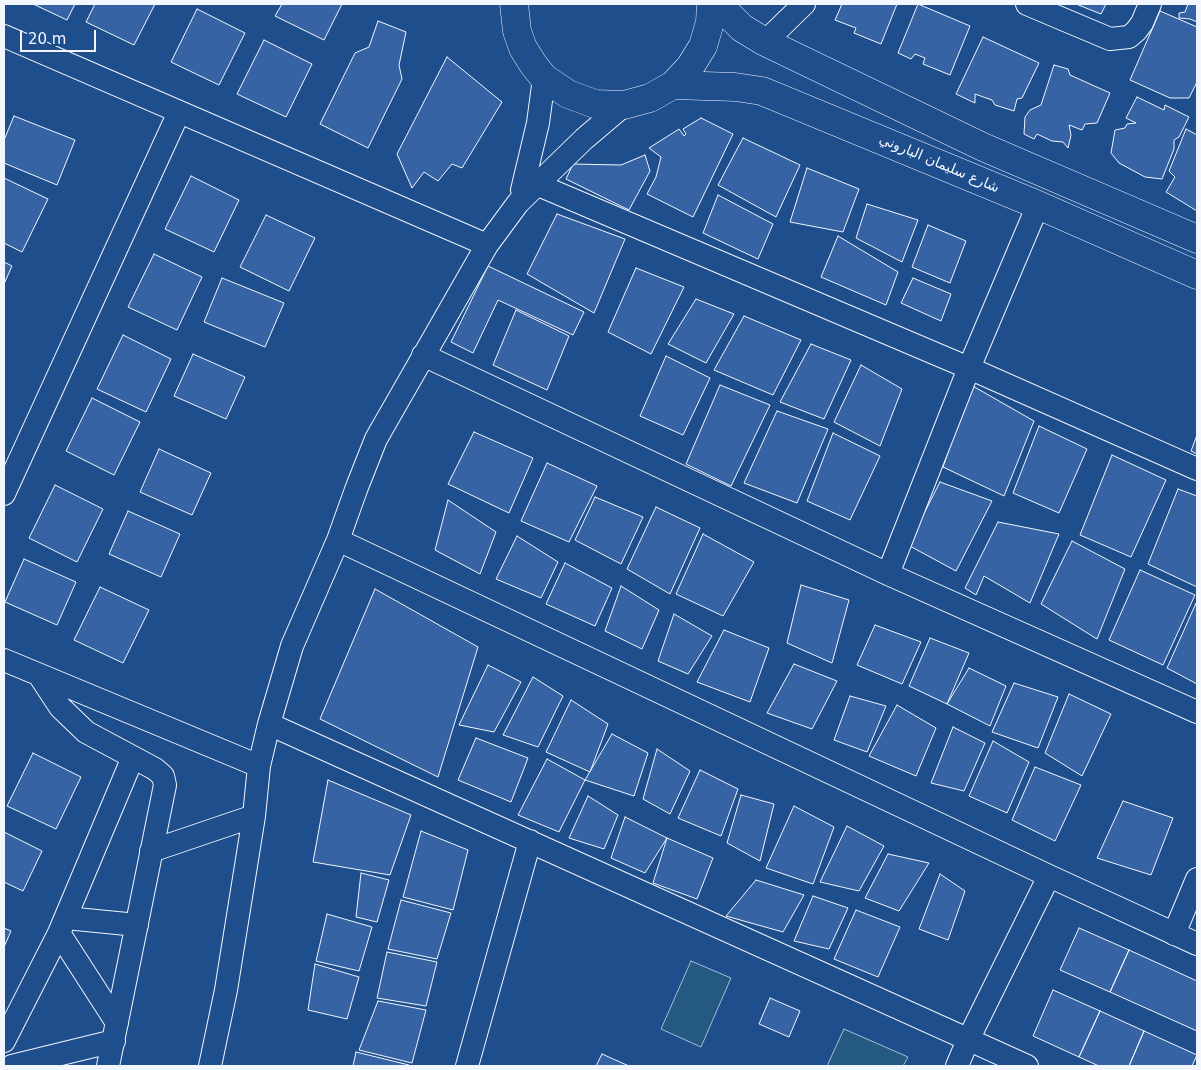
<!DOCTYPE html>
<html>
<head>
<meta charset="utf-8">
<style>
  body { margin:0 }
  #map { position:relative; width:1201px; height:1070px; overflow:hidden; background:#1f4e8c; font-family:"DejaVu Sans",sans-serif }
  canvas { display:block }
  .frame { position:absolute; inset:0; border:5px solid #f2f6ff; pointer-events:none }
  .scale { position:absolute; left:20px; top:30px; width:76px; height:22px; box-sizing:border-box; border:2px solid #f2f6ff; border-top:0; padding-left:6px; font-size:15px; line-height:18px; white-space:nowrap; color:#f2f6ff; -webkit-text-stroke:4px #1f4e8c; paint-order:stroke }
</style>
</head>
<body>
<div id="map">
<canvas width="1201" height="1070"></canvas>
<div class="frame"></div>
<div class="scale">20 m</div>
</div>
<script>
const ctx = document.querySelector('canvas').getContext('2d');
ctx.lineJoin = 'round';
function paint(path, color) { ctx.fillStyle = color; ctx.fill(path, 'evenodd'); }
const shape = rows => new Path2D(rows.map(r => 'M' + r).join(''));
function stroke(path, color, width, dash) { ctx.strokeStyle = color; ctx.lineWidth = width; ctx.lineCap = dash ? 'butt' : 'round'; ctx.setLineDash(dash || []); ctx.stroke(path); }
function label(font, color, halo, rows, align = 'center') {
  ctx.font = font + ' "DejaVu Sans","Noto Sans Arabic",sans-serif'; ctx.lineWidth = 4; ctx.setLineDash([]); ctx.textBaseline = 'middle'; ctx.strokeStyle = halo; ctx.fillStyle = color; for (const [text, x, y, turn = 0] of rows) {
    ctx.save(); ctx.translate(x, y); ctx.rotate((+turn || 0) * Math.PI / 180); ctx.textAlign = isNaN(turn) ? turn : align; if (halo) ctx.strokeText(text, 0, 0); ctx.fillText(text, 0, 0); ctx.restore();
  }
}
const green = shape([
  [691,961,731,978,701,1047,661,1029,691,961],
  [844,1029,908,1057,903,1066,827,1066,844,1029]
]);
paint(green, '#245a82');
stroke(green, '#a8bbd7', 1);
const building = shape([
  [33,4,75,4,67,20,33,4],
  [95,4,155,4,134,45,86,22,95,4],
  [282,4,342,4,324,40,275,16,282,4],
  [842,4,897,4,881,44,854,33,856,28,835,20,842,4],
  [918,4,970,26,950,75,923,64,925,58,915,54,911,59,898,53,918,4],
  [1076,4,1106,4,1101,14,1076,4],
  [1188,4,1197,4,1197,22,1190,19,1179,18,1179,13,1185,12,1188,4],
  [197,9,245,33,219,85,171,62,197,9],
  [1160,11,1197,27,1197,82,1189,98,1170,98,1130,80,1160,11],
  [378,21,406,32,399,65,402,79,368,148,320,124,355,53,369,47,378,21],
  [983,37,1039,63,1022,98,1017,99,1014,111,995,105,992,100,975,94,975,103,956,94,983,37],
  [264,40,312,64,286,117,237,94,264,40],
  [447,57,502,102,462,168,452,164,438,181,424,172,412,188,397,154,447,57],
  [1054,65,1068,69,1070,75,1110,93,1097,123,1085,124,1082,130,1069,125,1071,135,1068,148,1063,142,1052,141,1037,134,1034,139,1024,134,1025,117,1030,110,1041,105,1054,65],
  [1137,97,1164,110,1165,105,1189,117,1179,137,1174,140,1174,149,1162,179,1145,177,1119,163,1111,153,1115,130,1125,128,1127,124,1136,123,1126,118,1137,97],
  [14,116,75,140,57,185,4,163,4,140,14,116],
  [701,118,733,134,693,217,647,194,656,177,661,157,649,148,679,129,684,136,686,134,683,129,701,118],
  [1186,129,1197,135,1197,211,1166,192,1175,177,1169,171,1186,129],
  [743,138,800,165,776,217,718,185,743,138],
  [645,155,650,171,629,210,566,179,573,164,621,165,645,155],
  [807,168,859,189,843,232,790,222,807,168],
  [191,176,239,200,214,252,165,229,191,176],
  [4,178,48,199,22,252,4,243,4,178],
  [718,195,773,224,758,259,703,233,718,195],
  [867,204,918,220,902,262,856,238,867,204],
  [557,214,625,239,594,313,527,274,557,214],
  [266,215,315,238,289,291,240,267,266,215],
  [928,225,966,241,950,283,912,267,928,225],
  [838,236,898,272,886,305,821,277,838,236],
  [154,254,202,277,177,330,128,307,154,254],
  [4,262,12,266,4,284,4,262],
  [488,266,584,312,573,335,498,300,473,353,451,342,488,266],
  [636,268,684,287,651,354,608,332,636,268],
  [222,278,284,303,265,347,204,322,222,278],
  [913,278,951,294,941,321,901,303,913,278],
  [696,299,734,314,706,363,668,344,696,299],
  [516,310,569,336,547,390,493,365,516,310],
  [744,316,801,340,773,395,714,370,744,316],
  [123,335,171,359,146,412,97,389,123,335],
  [811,344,851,360,824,419,780,402,811,344],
  [193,354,245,377,226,419,174,396,193,354],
  [666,356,710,378,683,435,640,416,666,356],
  [861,365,902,389,880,446,834,422,861,365],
  [720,385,770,405,731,486,686,464,720,385],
  [971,385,1034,421,1004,496,943,467,971,385],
  [92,398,140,422,114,475,66,451,92,398],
  [777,411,828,429,797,503,744,483,777,411],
  [1039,426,1087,449,1059,513,1013,493,1039,426],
  [474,432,533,458,509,513,448,484,474,432],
  [833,433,880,456,850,520,807,501,833,433],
  [1197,435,1197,454,1191,451,1197,435],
  [159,449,211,473,192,515,140,492,159,449],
  [1112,455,1166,480,1131,557,1080,535,1112,455],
  [547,463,597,486,569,542,521,521,547,463],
  [940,482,992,501,956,571,908,545,940,482],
  [55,485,103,509,77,562,29,538,55,485],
  [1178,489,1197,496,1197,587,1148,564,1178,489],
  [595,497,643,517,621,564,575,540,595,497],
  [448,500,496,532,480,574,435,550,448,500],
  [656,507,700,528,670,594,627,569,656,507],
  [128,511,180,534,161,577,109,554,128,511],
  [998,522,1059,534,1030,603,984,576,976,595,965,588,998,522],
  [703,534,754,562,723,616,676,594,703,534],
  [517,536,558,562,541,598,496,579,517,536],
  [1072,541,1125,569,1097,639,1041,604,1072,541],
  [24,559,76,582,57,625,5,602,24,559],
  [565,563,612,588,595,626,546,604,565,563],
  [1140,570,1195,595,1163,665,1109,640,1140,570],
  [801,585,849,600,832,663,787,643,801,585],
  [621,586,659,610,642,649,605,631,621,586],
  [100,587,149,610,123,663,74,640,100,587],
  [375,589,478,647,438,777,320,719,375,589],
  [1197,601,1197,684,1167,668,1197,601],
  [674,614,712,636,688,674,658,661,674,614],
  [875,625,921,642,902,684,857,665,875,625],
  [724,630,769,648,750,702,697,682,724,630],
  [930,638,969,653,947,704,909,686,930,638],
  [794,664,837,681,812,729,767,713,794,664],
  [488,665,521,682,494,732,459,725,488,665],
  [969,668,1006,686,990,726,947,704,969,668],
  [533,677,563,696,538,747,503,735,533,677],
  [1014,683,1058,697,1038,748,992,732,1014,683],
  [1069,694,1111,714,1082,776,1045,753,1069,694],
  [850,696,886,706,867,752,834,740,850,696],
  [571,700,608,724,590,772,546,752,571,700],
  [897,705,936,728,916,776,869,756,897,705],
  [953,727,985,743,964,791,931,783,953,727],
  [612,734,648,753,634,796,585,780,612,734],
  [476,738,528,758,511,802,458,780,476,738],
  [993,741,1029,762,1007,813,969,796,993,741],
  [657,749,690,771,670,814,643,799,657,749],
  [33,753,81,777,56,829,7,806,33,753],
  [547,759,585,780,559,832,518,815,547,759],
  [1035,767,1081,785,1055,841,1012,820,1035,767],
  [700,770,738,789,721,836,678,818,700,770],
  [328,780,411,815,390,875,313,862,328,780],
  [741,795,774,804,760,861,727,843,741,795],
  [588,796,618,815,604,849,569,838,588,796],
  [1123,801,1173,818,1151,875,1097,858,1123,801],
  [794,806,834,827,813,884,766,868,794,806],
  [625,817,667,838,645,873,611,858,625,817],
  [847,826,884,846,859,891,820,882,847,826],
  [421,831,468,850,453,910,403,897,421,831],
  [4,832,42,851,23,891,4,882,4,832],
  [667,838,713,858,697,899,653,883,667,838],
  [888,854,929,863,899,911,865,898,888,854],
  [361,873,389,880,377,922,356,917,361,873],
  [940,874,965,891,948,940,919,929,940,874],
  [756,880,804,895,783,932,726,916,756,880],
  [813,896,848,908,829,949,794,941,813,896],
  [401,900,451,913,437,959,388,949,401,900],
  [856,910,900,927,878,977,834,959,856,910],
  [327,914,372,927,359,971,316,961,327,914],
  [4,928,11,931,4,947,4,928],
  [1079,928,1129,950,1110,992,1060,970,1079,928],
  [1129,950,1197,981,1197,1031,1110,992,1129,950],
  [387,952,437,962,426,1006,377,998,387,952],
  [315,964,359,977,347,1019,308,1010,315,964],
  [1053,990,1100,1011,1079,1057,1033,1036,1053,990],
  [770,998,800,1011,789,1037,759,1024,770,998],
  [378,1001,426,1010,412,1063,359,1050,378,1001],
  [1100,1011,1144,1031,1129,1066,1099,1066,1079,1057,1100,1011],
  [1144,1031,1197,1055,1192,1066,1129,1066,1144,1031],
  [356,1052,409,1065,408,1066,353,1066,356,1052],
  [602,1054,629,1066,596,1066,602,1054]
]);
paint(building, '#3563a3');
stroke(building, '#f2f6ff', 1);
const street = shape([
  [1027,4,1110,39,1129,37,1136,31,1142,23,1150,4],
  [4,36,487,245],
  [765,42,804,4],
  [526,176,536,184,969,368,1197,469],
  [522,190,538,123,544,78],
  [423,355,888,574,1197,712],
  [4,494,179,112],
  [338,540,1049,876,1197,944],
  [888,574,969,368,1038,205],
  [4,660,259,766],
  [39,675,60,707,86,732,155,769,163,776,165,785,108,1066],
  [269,724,1027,1066],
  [151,851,254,816],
  [66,918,137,925],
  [59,933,117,1023],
  [1174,934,1197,879],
  [4,1041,59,933,133,757],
  [12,1066,114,1041],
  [210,1066,226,990,254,816,259,766,269,724,292,646,338,540,357,487,376,439,487,245,518,203,584,139,624,105],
  [467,1066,530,841],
  [957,1066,968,1040,1049,876]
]);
const secondary = shape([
  [514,4,517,31,523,48,533,64,544,78,568,94,595,104,624,105,650,98,673,85,690,67,703,46,710,22,711,4],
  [718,4,742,28,765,42,983,147,1197,239],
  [673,85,735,87,762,91,1038,205,1197,275]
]);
stroke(street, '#f2f6ff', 24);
stroke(secondary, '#f2f6ff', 29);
stroke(street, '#1f4e8c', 22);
stroke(secondary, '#1f4e8c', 28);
label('14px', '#f2f6ff', '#1f4e8c', [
  ["شارع سليمان الباروني",939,164,23]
]);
</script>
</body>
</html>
